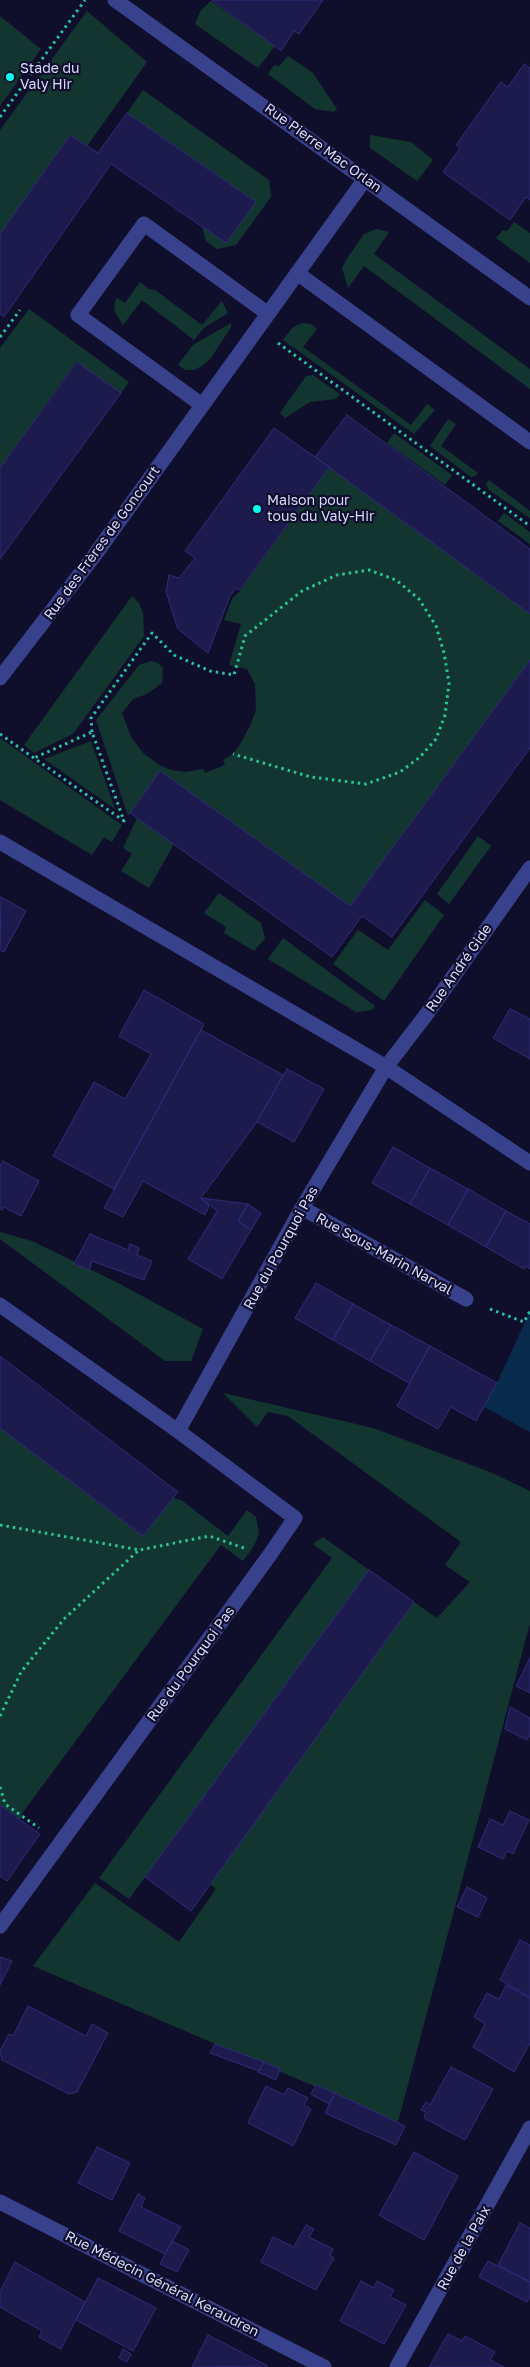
<!DOCTYPE html>
<html>
<head>
<meta charset="utf-8">
<style>
  body { margin:0 }
  canvas { display:block; background:#100f2b }
</style>
</head>
<body>
<canvas width="530" height="2367"></canvas>
<script>
const ctx = document.querySelector('canvas').getContext('2d');
ctx.lineJoin = 'round';
function paint(path, color) { ctx.fillStyle = color; ctx.fill(path, 'evenodd'); }
const shape = rows => new Path2D(rows.map(r => 'M' + r).join(''));
function stroke(path, color, width, dash) { ctx.strokeStyle = color; ctx.lineWidth = width; ctx.lineCap = dash ? 'butt' : 'round'; ctx.setLineDash(dash || []); ctx.stroke(path); }
function label(font, color, halo, rows, align = 'center') {
  ctx.font = font + ' "Golos Text",sans-serif'; ctx.lineWidth = 4.5; ctx.setLineDash([]); ctx.textBaseline = 'middle'; ctx.strokeStyle = halo; ctx.fillStyle = color; for (const [text, x, y, turn = 0] of rows) {
    ctx.save(); ctx.translate(x, y); ctx.rotate((+turn || 0) * Math.PI / 180); ctx.textAlign = isNaN(turn) ? turn : align; if (halo) ctx.strokeText(text, 0, 0); ctx.fillText(text, 0, 0); ctx.restore();
  }
}
paint(shape([
  [211,1,275,46,258,68,195,24,201,10],
  [87,11,147,62,87,146,70,135,0,234,0,130],
  [0,16,41,49,0,106],
  [288,56,313,73,337,109,334,112,315,109,268,74,274,65,279,66],
  [143,90,269,180,271,197,236,245,217,249,206,241,202,226,255,201,127,113],
  [370,135,411,142,433,160,417,181,370,148],
  [514,222,530,233,530,263,496,238,503,230,507,231],
  [376,229,389,232,374,254,530,369,530,389,364,266,348,288,342,268,346,260,364,234],
  [140,282,149,289,155,290,202,325,222,301,228,313,204,328,194,340,142,300,123,325,114,310,115,302,117,298,125,303],
  [29,309,129,382,121,393,76,362,0,468,0,348],
  [231,323,231,327,211,358,202,366,194,370,185,370,178,365,193,345],
  [302,323,311,324,317,329,303,347,411,425,427,404,435,410,414,434,283,340,292,328],
  [313,375,340,394,336,399,310,402,285,418,280,413,306,376],
  [448,419,456,424,441,446,478,473,475,476,471,477,430,446],
  [394,433,452,475,445,485,387,443],
  [329,467,530,614,530,660,350,906,160,771,128,816,96,720,139,665,151,661,158,663,163,668,162,683,147,694,133,699,122,713,131,737,143,753,159,765,171,770,185,772,203,769,205,773,225,765,223,760,233,754,239,746,250,726,256,710,255,684,247,669,229,665,241,624,224,620,232,599,240,591],
  [489,480,530,511,530,518,489,490,486,484],
  [504,513,530,532,530,544,498,521],
  [132,596,139,603,143,613,144,636,73,734,34,753,24,745],
  [0,738,122,825,112,842,104,837,92,855,0,800],
  [91,741,115,809,44,759],
  [137,818,174,844,149,888,121,871,132,854,123,848],
  [478,836,491,846,449,904,437,894],
  [219,893,261,923,265,939,254,951,224,933,226,927,204,913],
  [425,900,444,915,384,1001,333,964,358,930,388,950],
  [283,938,375,1006,372,1010,356,1012,268,959],
  [0,1232,32,1241,118,1283,203,1329,191,1361,165,1361,0,1239],
  [223,1393,373,1428,490,1472,530,1491,530,1623,398,2122,33,1966,95,1883,179,1942,216,1889,210,1884,414,1602,437,1618,470,1582,445,1565,461,1542,288,1416,268,1412,257,1427],
  [0,1428,143,1536,173,1498,181,1500,228,1536,247,1510,256,1517,259,1533,254,1546,243,1561,221,1545,23,1812,20,1820,0,1805],
  [323,1537,369,1570,129,1899,99,1878,332,1558,313,1544]
]), '#12352f');
paint(shape([
  [530,1311,530,1432,484,1407,497,1383]
]), '#082a4b');
const building = shape([
  [212,0,323,0,299,34,294,31,281,51,212,0],
  [524,64,530,68,530,200,526,197,510,220,443,172,460,148,456,145,501,82,508,87,524,64],
  [127,113,256,202,226,243,111,164,4,317,0,314,0,234,70,135,98,153,127,113],
  [77,362,121,393,0,559,0,468,77,362],
  [347,415,530,549,530,614,315,457,347,415],
  [274,428,329,467,240,590,236,588,230,596,208,653,178,629,168,598,166,591,169,575,179,578,195,558,185,551,274,428],
  [530,660,530,748,392,937,362,916,332,957,130,813,160,771,350,906,530,660],
  [1,897,26,911,4,952,0,950,1,897],
  [144,990,204,1024,114,1189,53,1156,94,1082,125,1099,151,1054,119,1036,144,990],
  [510,1009,530,1019,530,1059,493,1038,510,1009],
  [201,1030,283,1075,257,1122,201,1198,209,1206,205,1215,143,1181,123,1217,104,1208,201,1030],
  [287,1069,324,1089,294,1142,257,1122,287,1069],
  [393,1147,430,1168,410,1204,372,1183,393,1147],
  [3,1161,39,1181,21,1216,4,1207,2,1210,0,1209,0,1166,3,1161],
  [430,1168,468,1189,448,1225,410,1204,430,1168],
  [468,1189,506,1211,486,1247,448,1225,468,1189],
  [201,1198,248,1204,238,1221,251,1230,222,1279,188,1259,217,1211,201,1198],
  [248,1204,261,1213,251,1230,238,1221,248,1204],
  [506,1211,530,1224,530,1269,526,1266,524,1269,486,1247,506,1211],
  [90,1234,128,1250,130,1244,139,1248,137,1255,152,1261,144,1280,92,1261,89,1270,74,1264,90,1234],
  [316,1283,353,1304,333,1340,295,1318,316,1283],
  [353,1304,391,1325,370,1361,333,1340,353,1304],
  [391,1325,430,1346,409,1383,370,1361,391,1325],
  [430,1346,497,1383,476,1421,451,1407,438,1429,397,1406,430,1346],
  [0,1356,178,1492,143,1536,0,1428,0,1356],
  [369,1570,414,1602,191,1911,145,1877,369,1570],
  [530,1658,530,1693,516,1686,530,1658],
  [510,1707,530,1718,530,1735,527,1740,505,1729,510,1707],
  [0,1805,40,1834,7,1881,0,1876,0,1805],
  [510,1811,529,1820,513,1854,507,1851,503,1859,478,1847,490,1819,503,1825,510,1811],
  [467,1887,487,1898,478,1917,457,1907,467,1887],
  [520,1940,530,1945,530,1997,500,1980,520,1940],
  [0,1957,12,1961,0,1985,0,1957],
  [506,1985,530,1998,530,2043,514,2072,473,2047,485,2024,474,2017,487,1993,499,1999,506,1985],
  [28,2006,86,2036,92,2024,108,2033,77,2092,69,2094,2,2060,0,2051,9,2034,13,2036,28,2006],
  [215,2044,264,2062,259,2071,210,2053,215,2044],
  [264,2062,280,2069,276,2080,258,2072,264,2062],
  [451,2067,493,2089,465,2140,424,2118,426,2112,421,2110,426,2102,430,2105,451,2067],
  [316,2085,335,2093,329,2104,311,2094,316,2085],
  [266,2086,284,2095,288,2088,308,2098,304,2105,311,2109,293,2146,248,2123,266,2086],
  [335,2093,405,2126,396,2145,325,2113,335,2093],
  [97,2147,130,2163,112,2200,78,2183,97,2147],
  [414,2152,458,2176,424,2240,379,2215,414,2152],
  [138,2194,145,2198,141,2207,181,2227,165,2254,119,2231,138,2194],
  [520,2223,530,2228,530,2282,498,2265,520,2223],
  [306,2225,314,2229,309,2237,333,2249,330,2255,334,2258,316,2290,261,2262,273,2237,294,2247,306,2225],
  [172,2241,189,2250,177,2272,160,2264,172,2241],
  [488,2261,530,2282,530,2296,527,2302,479,2277,488,2261],
  [15,2262,85,2302,61,2349,39,2337,42,2331,0,2307,0,2292,15,2262],
  [98,2278,156,2308,133,2351,76,2320,98,2278],
  [361,2281,374,2288,377,2281,394,2290,390,2297,406,2305,384,2344,340,2321,361,2281],
  [448,2334,462,2341,465,2336,495,2352,490,2360,504,2367,429,2367,448,2334],
  [208,2335,268,2366,192,2367,208,2335],
  [123,2349,131,2354,127,2362,119,2358,123,2349]
]);
paint(building, '#1d1a4d');
stroke(building, '#2f2b7a', 1);
stroke(shape([
  [0,117,85,0],
  [0,337,20,310],
  [278,343,530,526],
  [92,732,91,718,152,633,174,655,210,671,234,675,245,636,302,591,337,575,369,570,396,580,419,599,436,626,444,653,449,683,445,715,436,739,420,757,400,772,366,784,311,777,233,754],
  [0,734,34,758,124,821,92,732,34,758],
  [490,1309,524,1322,530,1311],
  [0,1525,140,1550,209,1536,244,1548],
  [0,1716,21,1672,64,1619,139,1550],
  [0,1787,5,1804,39,1828]
]), '#29c3a3', 3, [2.5, 4]);
stroke(shape([
  [115,0,530,298],
  [297,273,530,442],
  [202,405,78,315,144,224,267,313],
  [0,678,94,556,365,179],
  [0,842,386,1067,530,1163],
  [302,1208,466,1299],
  [0,1305,178,1431,295,1518,269,1556,0,1926],
  [178,1431,302,1208,386,1067,426,1015,530,868],
  [0,2202,324,2367],
  [397,2367,530,2128]
]), '#38418c', 15);
for (const [x, y, r, color] of [
  [10,77,5,"#05fff3"],
  [257,509,5,"#05fff3"]
]) { const dot = new Path2D(); dot.arc(x, y, r, 0, 2 * Math.PI); ctx.fillStyle = color; ctx.fill(dot); stroke(dot, '#100f2b', 2); }
label('14px', '#d9daff', '#100f2b', [
  ["Stade du",20,69],
  ["Valy Hir",20,85],
  ["Maison pour",267,501],
  ["tous du Valy-Hir",267,517]
], 'left');
label('14px', '#d9daff', '#100f2b', [
  ["Rue Pierre Mac Orlan",323,148,36],
  ["Rue des Frères de Goncourt",102,543,-54],
  ["Rue André Gide",459,968,-55],
  ["Rue du Pourquoi Pas",281,1248,-61],
  ["Rue Sous-Marin Narval",384,1254,29],
  ["Rue du Pourquoi Pas",191,1664,-54],
  ["Rue de la Paix",464,2248,-61],
  ["Rue Médecin Général Keraudren",162,2284,27]
]);
</script>
</body>
</html>
